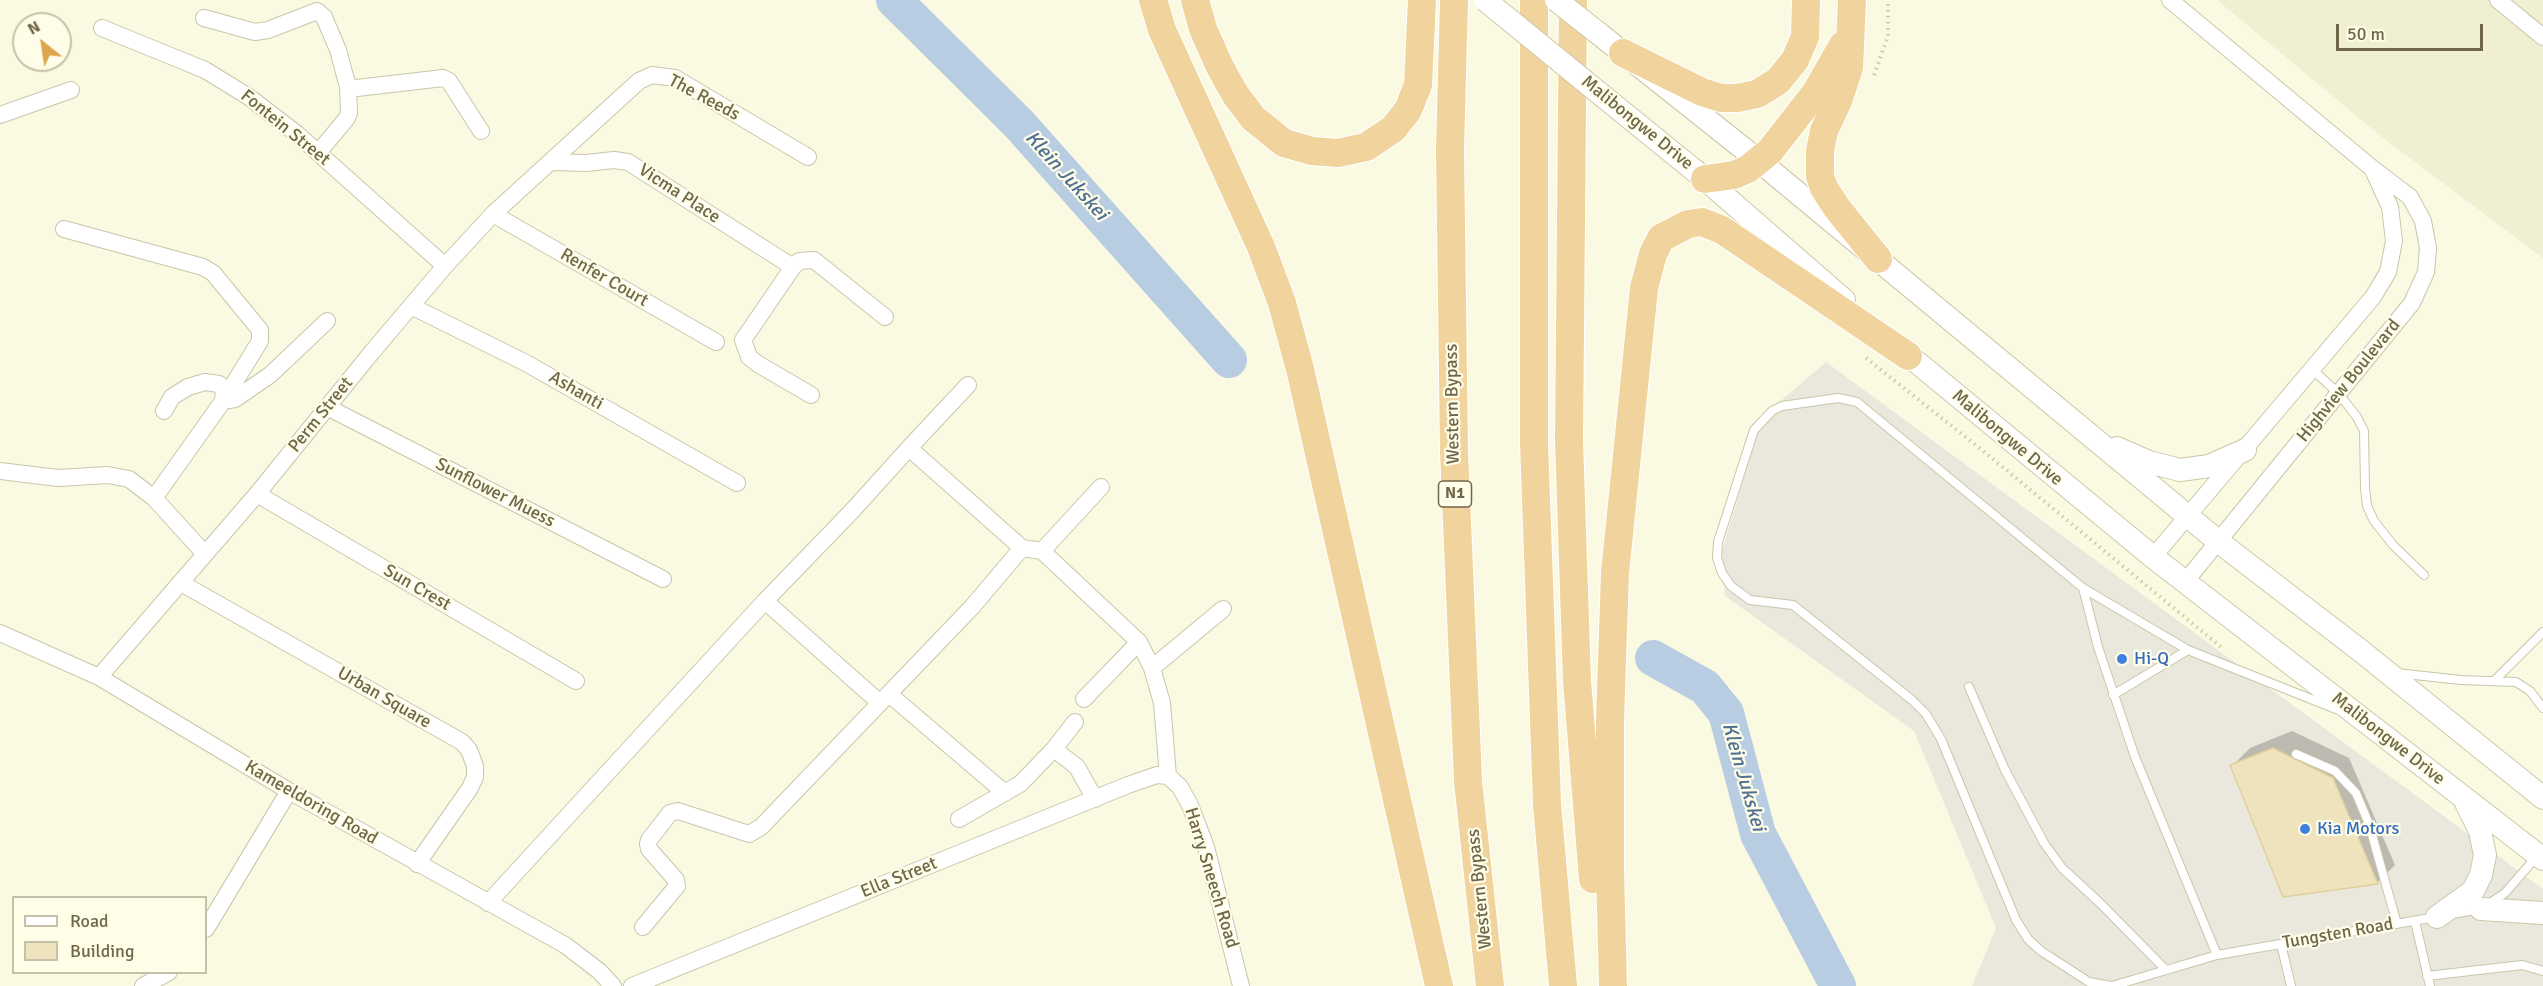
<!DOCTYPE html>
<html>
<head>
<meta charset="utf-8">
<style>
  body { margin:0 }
  #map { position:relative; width:2543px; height:986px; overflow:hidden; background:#fafae2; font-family:Signika,sans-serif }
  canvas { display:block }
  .legend { position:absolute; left:12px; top:896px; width:195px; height:78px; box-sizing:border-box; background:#fefde8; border:2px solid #c5c1a9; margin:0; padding:8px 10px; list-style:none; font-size:18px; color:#70664a }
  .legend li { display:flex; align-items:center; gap:12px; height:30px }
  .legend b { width:30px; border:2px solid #c5c1a9 }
  .north { position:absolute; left:12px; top:12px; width:60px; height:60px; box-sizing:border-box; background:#fefde8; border:2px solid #c5c1a9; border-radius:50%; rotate:330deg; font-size:16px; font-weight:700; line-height:24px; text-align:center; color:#70664a }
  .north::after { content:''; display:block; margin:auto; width:21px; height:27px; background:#dda54e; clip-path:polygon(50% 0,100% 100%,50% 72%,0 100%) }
  .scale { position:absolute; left:2336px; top:24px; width:147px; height:27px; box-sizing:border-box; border:3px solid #70664a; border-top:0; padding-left:8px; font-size:18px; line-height:21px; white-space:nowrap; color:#70664a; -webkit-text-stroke:4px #fefde8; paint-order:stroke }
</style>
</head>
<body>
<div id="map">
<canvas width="2543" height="986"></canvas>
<ul class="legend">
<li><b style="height:8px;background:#fff"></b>Road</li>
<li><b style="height:16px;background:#eee3bc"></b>Building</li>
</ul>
<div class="north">N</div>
<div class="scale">50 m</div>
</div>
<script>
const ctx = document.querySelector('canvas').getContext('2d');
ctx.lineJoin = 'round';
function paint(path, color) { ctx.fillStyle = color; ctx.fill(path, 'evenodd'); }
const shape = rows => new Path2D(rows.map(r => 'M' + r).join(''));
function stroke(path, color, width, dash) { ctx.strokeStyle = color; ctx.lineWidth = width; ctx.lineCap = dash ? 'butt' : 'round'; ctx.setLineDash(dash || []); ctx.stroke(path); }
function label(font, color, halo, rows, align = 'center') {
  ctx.font = font + ' Signika,sans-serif'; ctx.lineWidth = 4.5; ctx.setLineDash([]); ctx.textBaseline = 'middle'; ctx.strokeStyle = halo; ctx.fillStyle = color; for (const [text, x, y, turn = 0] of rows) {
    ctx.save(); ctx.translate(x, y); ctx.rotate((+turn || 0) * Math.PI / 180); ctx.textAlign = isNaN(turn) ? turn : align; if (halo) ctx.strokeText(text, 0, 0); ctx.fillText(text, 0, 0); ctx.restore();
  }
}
paint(shape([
  [2217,0,2543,0,2543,258,2382,137]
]), '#f1efd1');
paint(shape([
  [1826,362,2543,889,2543,986,1972,986,1996,928,1914,731,1725,596,1722,551,1762,417]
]), '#eae8dd');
paint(shape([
  [2292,731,2349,758,2395,865,2377,883,2232,766,2250,748]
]), '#0003');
stroke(shape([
  [894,0,1019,124,1229,360],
  [1653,658,1705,687,1726,713,1758,834,1838,986]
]), '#b8cce2', 36);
const building = shape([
  [2273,748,2333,778,2378,884,2283,897,2230,765,2273,748]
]);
paint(building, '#eee3bc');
stroke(building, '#dfd09d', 1.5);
const lane = shape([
  [2313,370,2339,394,2357,417,2364,431,2365,488,2367,506,2374,521,2393,545,2424,575],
  [2083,588,2188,650,2336,709],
  [2396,673,2461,680,2516,682,2530,691,2543,708],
  [2494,681,2543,632],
  [1969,687,2005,770,2044,843,2062,868,2100,903,2165,969],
  [2113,695,2188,650],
  [2296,754,2335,771,2356,793,2369,824,2397,924],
  [2452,914,2481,909,2505,893,2537,856],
  [2415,921,2430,986],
  [2281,944,2291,986],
  [2427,976,2522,965,2543,971],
  [2111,986,2089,982,2041,951,2028,939,2016,920,1941,739,1926,714,1912,700,1793,605,1750,600,1731,586,1722,573,1717,558,1718,542,1754,430,1772,411,1782,406,1838,398,1857,402,2083,588,2098,647,2135,757,2217,955],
  [2112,986,2217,955,2436,917]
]);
const street = shape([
  [2170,0,2373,169,2410,197,2423,221,2428,248,2426,272,2412,303,2185,582],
  [2498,0,2543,37],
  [204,18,255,32,268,30,317,11,324,17,338,50,348,87,357,88,443,78,449,81,481,131],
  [102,28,205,70,249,97,297,134,445,266],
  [0,115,71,90],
  [318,153,347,118,349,113,348,87],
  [552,162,586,163,614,160,628,162,793,267],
  [493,214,716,342],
  [64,229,203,267,213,273,260,330,260,341,223,401,154,498],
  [411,306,526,363,737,483],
  [811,395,758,364,749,357,743,340,793,267,799,261,814,260,885,317],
  [327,407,663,579],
  [164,411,172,397,188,387,205,382,219,384,224,389,223,401,235,399,270,375,327,321],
  [909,448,968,385],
  [0,471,58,478,108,475,129,479,154,498,205,554],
  [257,494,576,681],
  [1042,551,1101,487],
  [2153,557,2373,297,2388,272,2394,241,2390,207,2373,170],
  [181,583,462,742,469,750,475,766,475,777,470,788,417,864],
  [765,601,880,703],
  [0,633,99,677,289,791,565,945,599,971,613,986],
  [1152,668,1223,609],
  [99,677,257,494,372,352,445,266,493,214,639,81,652,75,675,78,808,157],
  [889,694,1005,793],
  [1084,699,1139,642],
  [1054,749,1077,767,1095,799],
  [1168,776,1180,787,1190,805,1206,847,1241,986],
  [959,819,1020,784,1054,749,1075,722],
  [488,903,765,601,852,511,909,448,1022,548,1042,551,1139,642,1152,668,1162,703,1168,776],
  [643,927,677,886,676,880,649,849,648,844,649,840,670,813,678,811,749,834,761,827,972,607,1022,548],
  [206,929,289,791],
  [143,986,169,972],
  [632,986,1128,785,1157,775,1168,776]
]);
const secondary = shape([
  [1598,33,1759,161,2219,542,2361,651,2543,798],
  [1604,97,1705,179,1844,300],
  [1896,345,2153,557,2543,859],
  [2117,448,2149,462,2180,470,2209,466,2245,450],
  [2481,909,2543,913],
  [2437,917,2473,891,2481,875,2485,855,2480,831,2466,803]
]);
const highway = shape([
  [1153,0,1162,30,1261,247,1282,303,1300,369,1439,986],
  [1195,0,1203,29,1220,67,1235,94,1253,118,1284,143,1312,151,1338,153,1366,147,1393,129,1408,110,1418,85,1422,0],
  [1454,0,1450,150,1454,451,1468,781,1490,986],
  [1534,0,1534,443,1547,804,1563,986],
  [1573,0,1569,440,1577,681,1593,879],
  [1852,0,1849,68,1838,101,1824,131,1820,151,1820,176,1824,188,1837,208,1878,259],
  [1623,53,1702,92,1721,98,1737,98,1757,94,1778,81,1795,60,1805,37,1806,0],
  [1705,179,1734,175,1748,169,1770,151,1816,92,1843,45],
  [1613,986,1610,870,1610,720,1615,573,1644,288,1653,254,1661,238,1688,224,1702,222,1722,230,1908,356]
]);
stroke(lane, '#cac5aa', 10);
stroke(street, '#cac5aa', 18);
stroke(secondary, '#cdc7a8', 24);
stroke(highway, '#fff', 30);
stroke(shape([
  [1874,75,1888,36,1888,0],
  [1866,358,1982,450,2221,647]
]), '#d2c79f', 4, [1.5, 4.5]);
stroke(lane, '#fff', 8);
stroke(street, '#fff', 16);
stroke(secondary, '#fff', 22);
stroke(highway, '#f1d39d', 28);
const secondaryBridge = shape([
  [1485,0,1604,97],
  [1556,0,1598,33]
]);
stroke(secondaryBridge, '#cdc7a8', 24, []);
stroke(secondaryBridge, '#fff', 22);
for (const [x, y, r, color] of [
  [2122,659,6,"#3f7fe0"],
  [2305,829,6,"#3f7fe0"]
]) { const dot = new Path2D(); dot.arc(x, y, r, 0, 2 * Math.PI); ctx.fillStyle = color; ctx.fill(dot); stroke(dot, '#fefde8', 2); }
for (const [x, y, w] of [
  [1455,494,33]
]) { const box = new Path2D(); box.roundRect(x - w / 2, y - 13, w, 26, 4.5); ctx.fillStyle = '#fefde8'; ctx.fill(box); stroke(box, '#70664a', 1.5); }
label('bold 16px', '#70664a', null, [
  ["N1",1455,494]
]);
label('18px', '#70664a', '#fefde8', [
  ["The Reeds",704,98,28],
  ["Malibongwe Drive",1637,123,39],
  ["Fontein Street",285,128,39],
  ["Vicma Place",679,194,33],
  ["Renfer Court",604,278,30],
  ["Highview Boulevard",2349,381,-51],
  ["Ashanti",576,391,30],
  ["Western Bypass",1453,404,-91],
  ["Perm Street",321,415,-51],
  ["Malibongwe Drive",2007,438,40],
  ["Sunflower Muess",495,493,27],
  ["Sun Crest",417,588,30],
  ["Urban Square",384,698,30],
  ["Malibongwe Drive",2388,739,38],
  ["Kameeldoring Road",311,803,30],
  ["Ella Street",899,878,-22],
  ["Harry Sneech Road",1211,878,73],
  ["Western Bypass",1480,889,-96],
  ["Tungsten Road",2338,934,-10]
]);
label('18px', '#366cbe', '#fefde8', [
  ["Hi-Q",2134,659],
  ["Kia Motors",2317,829]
], 'left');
label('italic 20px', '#4f6f96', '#fefde8', [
  ["Klein Jukskei",1066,176,48],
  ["Klein Jukskei",1743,777,74]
]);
</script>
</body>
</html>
